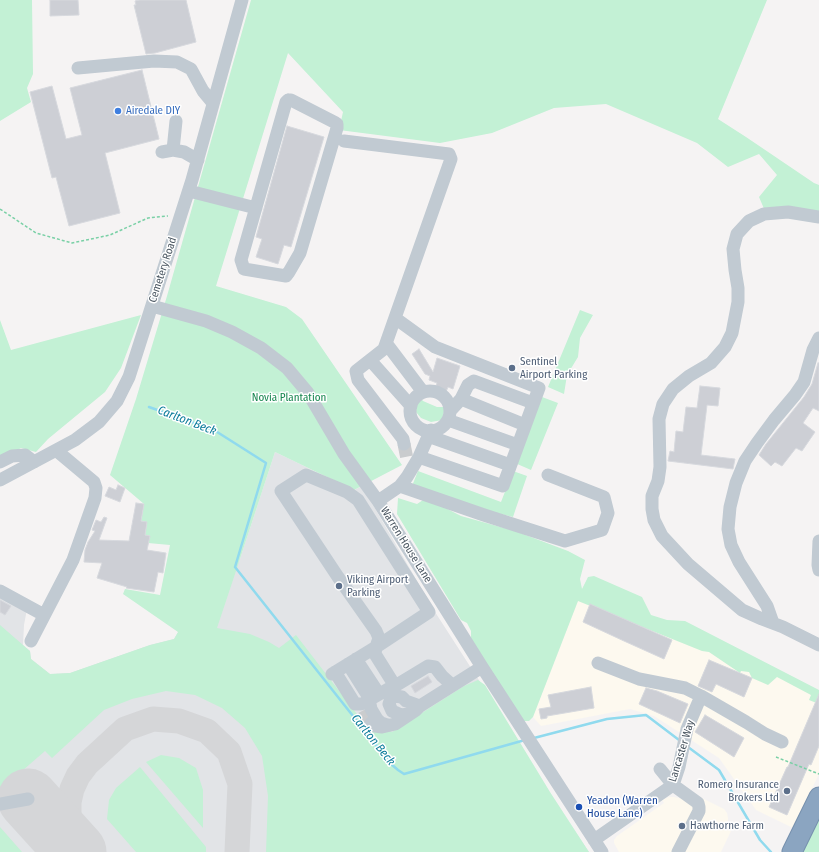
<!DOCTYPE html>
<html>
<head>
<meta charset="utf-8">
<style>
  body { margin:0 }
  canvas { display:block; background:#f5f3f3 }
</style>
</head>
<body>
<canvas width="819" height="852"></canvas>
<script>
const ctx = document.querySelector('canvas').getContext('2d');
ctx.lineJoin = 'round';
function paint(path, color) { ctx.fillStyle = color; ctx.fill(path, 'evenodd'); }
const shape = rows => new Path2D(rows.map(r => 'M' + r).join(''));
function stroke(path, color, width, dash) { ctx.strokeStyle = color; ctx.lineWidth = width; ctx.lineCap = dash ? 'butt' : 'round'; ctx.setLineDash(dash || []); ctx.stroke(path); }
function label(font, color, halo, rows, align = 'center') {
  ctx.font = font + ' "Fira Sans Condensed",sans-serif'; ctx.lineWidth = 3; ctx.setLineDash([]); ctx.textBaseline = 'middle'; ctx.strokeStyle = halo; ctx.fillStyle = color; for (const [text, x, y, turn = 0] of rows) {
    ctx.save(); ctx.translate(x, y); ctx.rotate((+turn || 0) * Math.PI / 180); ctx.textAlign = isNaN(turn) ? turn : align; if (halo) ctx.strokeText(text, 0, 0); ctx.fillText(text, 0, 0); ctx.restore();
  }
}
paint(shape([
  [582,590,819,693,819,774,793,828,756,810,719,758,654,716,630,709,541,726,533,717],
  [688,791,724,809,727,813,728,818,728,824,726,829,731,831,721,852,619,852,614,843,614,840,617,836,664,803,662,800,669,797,674,797,683,799]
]), '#fdf9ef');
paint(shape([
  [275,452,354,490,362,486,435,612,484,688,502,724,589,852,0,852,0,588,27,609,24,625,23,645,30,651,31,659,50,674,70,673,150,645,174,639,179,631,239,562]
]), '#e2e4e7');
paint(shape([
  [0,0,32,0,33,74,27,88,31,102,0,121],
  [251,0,767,0,718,119,746,137,814,183,819,185,819,212,765,211,759,197,777,175,759,154,728,167,697,143,606,104,554,108,492,133,440,143,339,130,343,112,288,53,216,286,286,307,302,319,402,465,354,490,275,452,239,562,217,628,250,634,269,642,279,648,296,635,363,722,375,731,389,730,392,732,464,686,478,680,485,685,550,792,589,852,266,852,268,796,262,756,245,728,222,708,195,695,166,691,132,699,104,710,52,758,45,751,0,790,0,625,23,645,30,651,31,659,50,674,70,673,150,645,174,639,178,632,123,594,125,589,160,595,170,545,148,543,150,536,145,535,147,523,141,521,144,504,110,475,136,399,167,296],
  [580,310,593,315,580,338,578,357,567,375,564,394,548,387],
  [141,315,121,368,105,392,48,439,36,452,21,448,0,459,0,320,11,350],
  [420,397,423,401,437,407,445,407,442,420,431,422,421,418,416,412,417,399],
  [542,397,558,403,531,470,515,463],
  [418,471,501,502,513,471,527,476,516,508,513,517,477,508,412,486],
  [398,498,417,504,426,498,461,516,515,531,568,551,585,560,580,579,582,589,588,577,594,576,642,597,651,615,667,620,685,621,819,690,819,704,809,700,811,695,777,677,768,685,752,678,749,672,741,671,740,673,709,652,702,651,578,601,533,717,529,721,524,721,471,640,471,631,467,623,461,620,397,514],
  [161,755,179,758,196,768,203,790,203,828,146,762],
  [140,767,206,847,206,852,136,852,107,819,109,800,116,788],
  [819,816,819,852,802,852],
  [0,827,22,852,0,852]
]), '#c3f1d5');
stroke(shape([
  [149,407,214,430,266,463,235,567,391,764,398,770,404,774,525,740],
  [534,738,607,719,646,715,679,740],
  [688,747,719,770,760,840,771,852]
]), '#90daee', 2.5);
stroke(shape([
  [80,852,75,843,70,830,69,816,69,802,72,789,78,776,87,764,125,729,153,719,179,721,207,731,229,752,240,784,237,852]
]), '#d5d6d8', 25);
stroke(shape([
  [28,799,76,852]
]), '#d5d6d8', 61);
const building = shape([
  [50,0,78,0,79,15,50,16,50,0],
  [139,0,186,0,196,42,155,53,146,54,134,5,136,5,135,1,139,0],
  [142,70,159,139,105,153,120,213,69,226,56,177,52,178,30,92,52,86,66,139,82,135,70,88,142,70],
  [287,126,324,137,291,247,284,245,278,264,256,257,262,239,256,237,287,126],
  [419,349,433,372,437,358,460,366,453,389,448,387,446,392,435,389,437,383,429,380,430,376,425,374,412,354,419,349],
  [818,363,819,363,819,411,813,408,803,423,815,432,802,451,796,448,782,466,775,462,771,466,759,455,766,444,804,397,812,384,818,363],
  [700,386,720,388,718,406,707,405,701,455,735,459,733,469,668,461,670,451,674,452,676,431,683,432,686,407,697,408,700,386],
  [118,485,125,488,120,502,105,496,109,487,116,490,118,485],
  [136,503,144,504,141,521,147,522,145,535,150,536,147,550,166,553,163,573,158,572,154,592,126,588,127,587,97,578,102,563,84,562,85,550,88,542,95,531,92,530,96,520,101,522,104,517,107,518,99,540,129,541,136,503],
  [0,600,11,606,5,615,0,612,0,600],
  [590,604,672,640,664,659,624,641,583,622,590,604],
  [709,660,752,678,744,697,716,684,712,692,698,686,709,660],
  [428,676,432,682,415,693,411,686,428,676],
  [591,687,594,708,547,716,547,718,541,719,539,709,551,707,548,695,591,687],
  [646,688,657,691,688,704,680,723,639,704,646,688],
  [819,694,819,746,811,765,809,764,787,815,769,807,787,767,788,767,819,694],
  [705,715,744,738,734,757,695,732,705,715]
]);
paint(building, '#cdcfd5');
stroke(building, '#d7d9de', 1);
stroke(shape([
  [404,444,407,459],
  [364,710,371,723]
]), '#caccce', 13, [13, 6]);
const highway = shape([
  [792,852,819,797]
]);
stroke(highway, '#7690ad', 21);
stroke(shape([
  [0,209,36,233,72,243,110,235,148,218,168,216],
  [776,757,819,774]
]), '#7ad0a6', 1.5, [3, 2]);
stroke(shape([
  [78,68,154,61,177,62,191,69,203,91,213,103],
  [288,100,291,100,334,122,337,124,337,128,300,253,289,272,286,276,244,269,241,260,286,102,288,100],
  [344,141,449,154,451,159,384,349,356,371,358,380,403,439,404,444],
  [173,150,176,121],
  [162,152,173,150,184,152,198,160],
  [189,191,256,208],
  [819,217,788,212,764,214,749,221,737,234,733,249,735,270,738,288,738,302,732,333,725,347,711,363,689,376,673,389,663,404,659,419,660,467,658,481,652,496,652,509,654,520,662,536,688,564,742,610,762,619,783,627,819,645],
  [152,306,206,321,232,332,261,348,287,368,308,393,344,454,378,501,482,667,602,852],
  [395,318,435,347,539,388,503,486,419,457],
  [386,343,423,392],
  [370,360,411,406],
  '410 411a20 20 0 1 1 40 0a20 20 0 1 1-40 0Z',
  [461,399,525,425],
  [450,411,461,399,468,385,474,381,533,403],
  [448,420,518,445],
  [428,436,510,465],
  [0,462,12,456,25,455,34,462],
  [0,480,75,440,99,422,117,401,129,377,192,180,242,0],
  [400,486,407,477,419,457,431,430],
  [378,501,400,486,484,515,565,541,602,530,608,513,604,497,548,475],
  [819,541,818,565,819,570],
  [0,591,44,615],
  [773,623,767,606,739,562,731,545,728,529,730,507,736,483,745,461,757,443,774,420,795,395,804,382,813,350,819,338],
  [31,641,73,560,95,498,96,488,94,482,57,451],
  [356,659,379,694],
  [598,663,639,679,685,688,701,696,746,722,765,734,782,742],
  [348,664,370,699,370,704,371,709,377,719,381,723,387,725],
  [335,672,355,704,361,704],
  [332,674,376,647,429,612,358,500,347,492,306,475,281,491,338,577,376,631,379,638,376,647,375,654,395,686,428,666,435,667,442,676,452,685],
  [364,703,395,685],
  [409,714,401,715,392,711,389,704,391,698,394,696,402,697,406,701,420,706],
  [371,723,375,726,382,727,395,724,416,710,420,706,482,667],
  [660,769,673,785,698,803,699,807,699,811,678,852],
  [0,804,28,799],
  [594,840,673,785,679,767,687,729,701,696]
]), '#c1cad2', 13);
stroke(highway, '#8ba5c1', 19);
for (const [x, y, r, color] of [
  [118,111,4,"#3f7fe0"],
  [512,368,4,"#5c6f8a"],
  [339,586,4,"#5c6f8a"],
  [787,791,4,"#5c6f8a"],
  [579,807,4,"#1a4fb4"],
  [682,826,4,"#5c6f8a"]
]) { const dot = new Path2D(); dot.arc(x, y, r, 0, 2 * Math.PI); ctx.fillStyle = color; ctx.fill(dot); stroke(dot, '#fff', 1.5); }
label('11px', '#366cbe', '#fff', [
  ["Airedale DIY",126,111]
], 'left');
label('11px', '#4a5661', '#fff', [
  ["Cemetery Road",163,270,-72],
  ["Warren House Lane",406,545,58],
  ["Lancaster Way",682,751,-73]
]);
label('11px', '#4e5e75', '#fff', [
  ["Sentinel",520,362],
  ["Airport Parking",520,375],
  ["Viking Airport",347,580],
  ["Parking",347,593],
  ["Romero Insurance",779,785,"right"],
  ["Brokers Ltd",779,798,"right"],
  ["Hawthorne Farm",690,826]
], 'left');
label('11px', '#17864f', '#fff', [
  ["Novia Plantation",289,398]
]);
label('11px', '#164399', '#fff', [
  ["Yeadon (Warren",587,801],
  ["House Lane)",587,814]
], 'left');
label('italic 12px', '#0c7c9b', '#fff', [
  ["Carlton Beck",187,421,21],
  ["Carlton Beck",373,740,51]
]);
</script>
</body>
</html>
